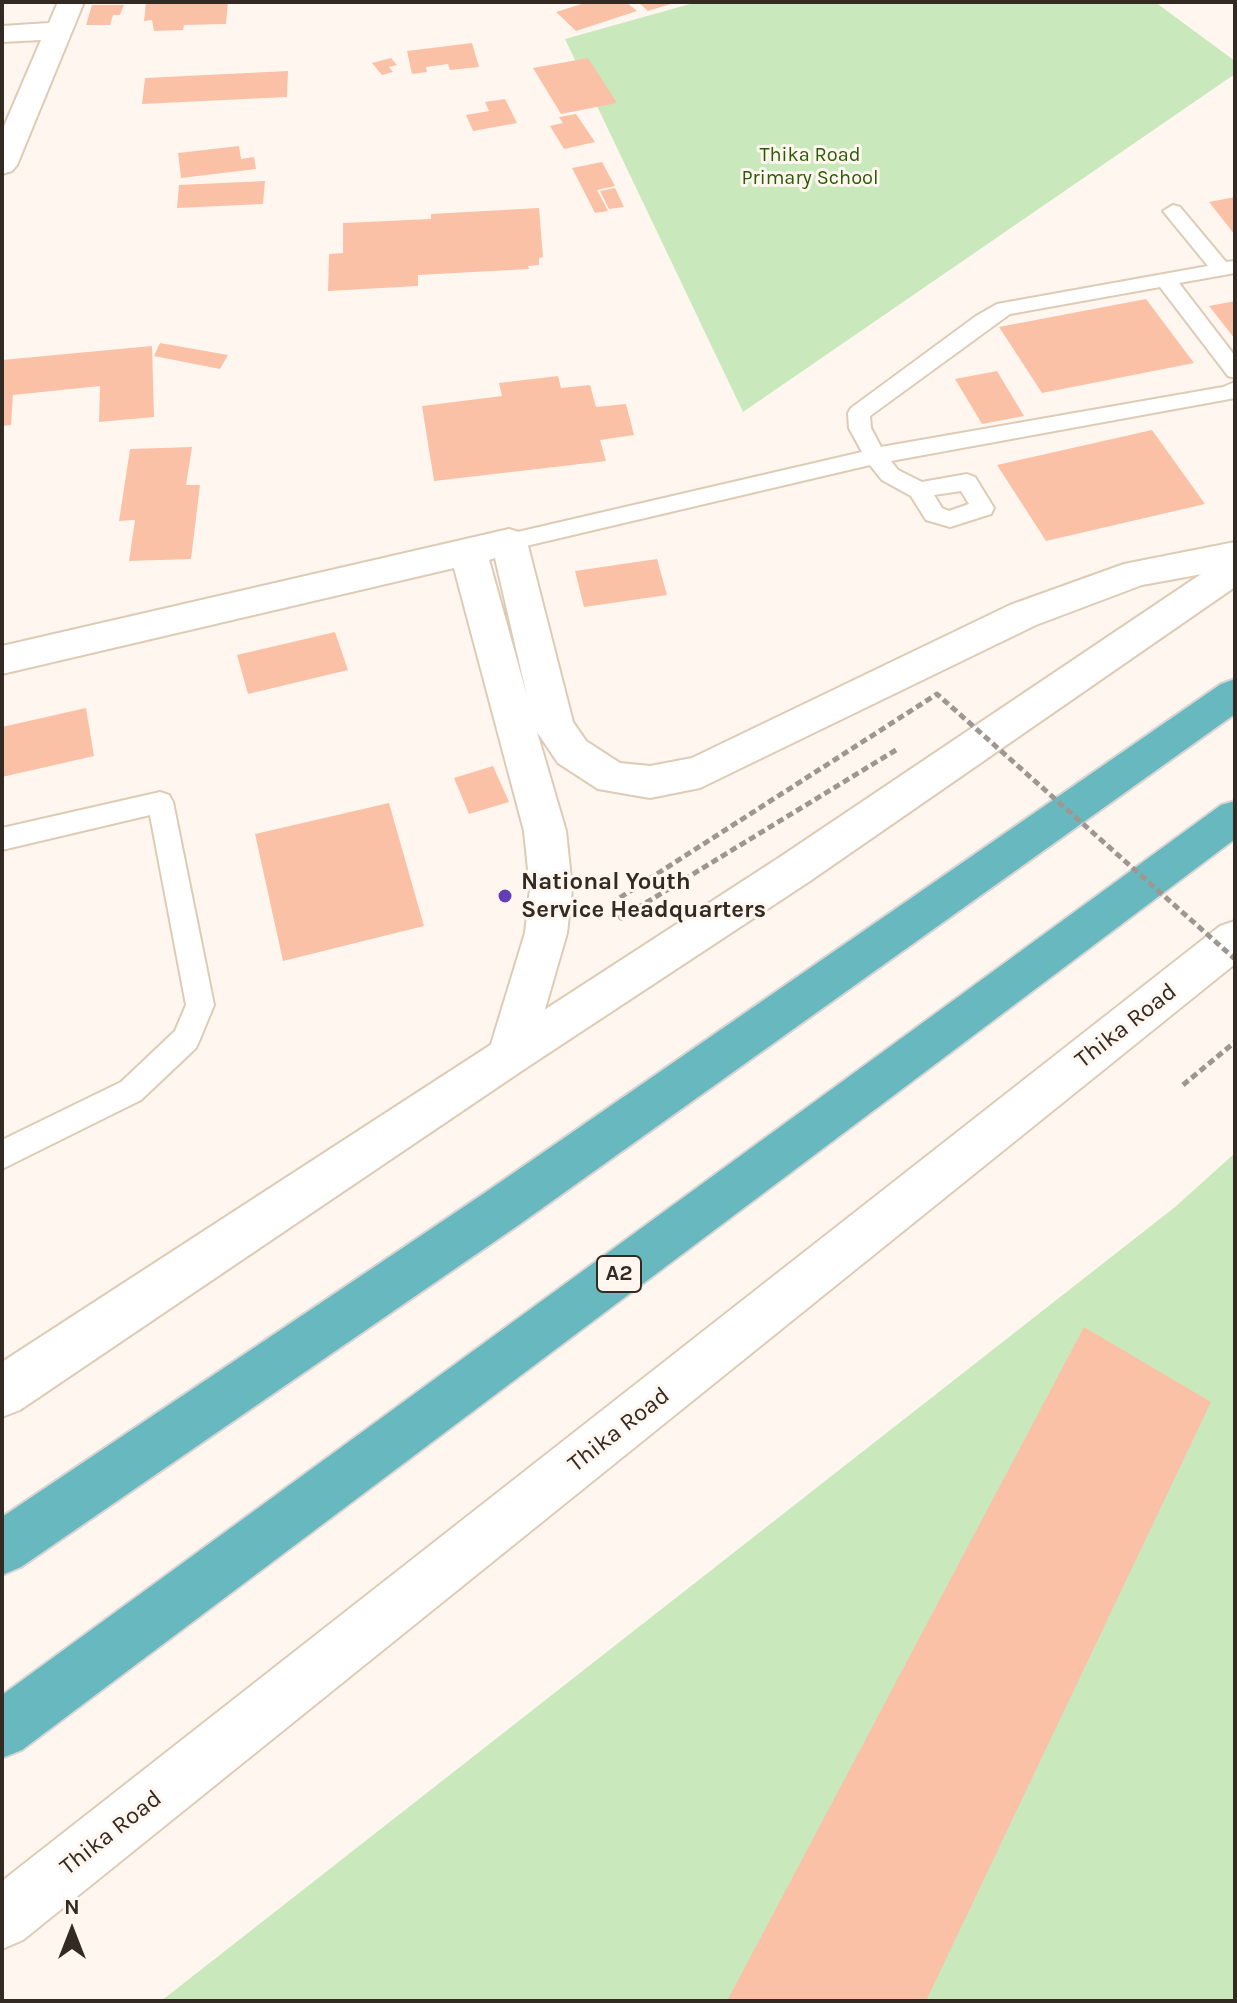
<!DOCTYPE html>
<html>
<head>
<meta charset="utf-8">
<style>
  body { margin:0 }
  #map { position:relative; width:1237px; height:2003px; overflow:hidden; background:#fff7ef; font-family:Karla,sans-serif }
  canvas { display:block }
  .frame { position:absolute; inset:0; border:4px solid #332b23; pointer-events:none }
  .north { position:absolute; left:32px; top:1891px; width:80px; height:80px; -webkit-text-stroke:6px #fff7ef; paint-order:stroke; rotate:0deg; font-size:22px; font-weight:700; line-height:32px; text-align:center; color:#332b23 }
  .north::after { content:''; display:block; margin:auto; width:28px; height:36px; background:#332b23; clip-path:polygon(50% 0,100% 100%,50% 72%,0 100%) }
</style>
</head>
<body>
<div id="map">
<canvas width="1237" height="2003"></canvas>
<div class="frame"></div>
<div class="north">N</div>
</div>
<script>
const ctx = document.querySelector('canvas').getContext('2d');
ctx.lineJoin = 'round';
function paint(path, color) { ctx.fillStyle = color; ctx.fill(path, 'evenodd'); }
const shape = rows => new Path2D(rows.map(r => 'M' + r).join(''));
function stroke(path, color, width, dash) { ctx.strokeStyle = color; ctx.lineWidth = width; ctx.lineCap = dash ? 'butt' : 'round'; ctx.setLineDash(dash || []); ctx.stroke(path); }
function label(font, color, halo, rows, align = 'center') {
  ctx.font = font + ' Karla,sans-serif'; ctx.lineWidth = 6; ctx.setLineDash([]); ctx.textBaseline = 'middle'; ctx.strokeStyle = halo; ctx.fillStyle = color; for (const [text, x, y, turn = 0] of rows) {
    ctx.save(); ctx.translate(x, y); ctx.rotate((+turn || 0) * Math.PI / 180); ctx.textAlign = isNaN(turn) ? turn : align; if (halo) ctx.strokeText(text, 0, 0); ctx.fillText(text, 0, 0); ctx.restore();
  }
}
paint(shape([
  [697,2,1155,2,1235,61,1235,74,743,412,565,39],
  [1235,1153,1235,2001,161,2001,1175,1207]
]), '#c9e9bd');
paint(shape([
  [228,2,226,24,184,25,183,30,154,31,152,20,144,21,146,3],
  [588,2,626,2,637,11,576,31,556,12],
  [638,2,674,2,674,3,648,11],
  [92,5,124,5,120,15,113,15,110,25,86,25],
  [472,43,479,67,450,70,448,64,426,67,427,72,412,74,407,51],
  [391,58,397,65,389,67,393,72,382,75,372,63],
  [588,58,617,103,561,114,533,68],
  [288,71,287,97,142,104,145,78],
  [505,99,517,123,473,131,466,115,489,111,485,102],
  [576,114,595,142,564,149,550,126,563,123,559,117],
  [239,146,241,159,254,157,256,169,181,178,178,153],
  [602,162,615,186,597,190,608,211,595,213,572,168],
  [265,181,263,204,177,208,179,185],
  [615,188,624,207,609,209,600,191],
  [1235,197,1235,235,1209,202],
  [539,208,543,257,539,258,539,265,528,266,529,269,418,275,418,286,328,291,329,254,343,253,343,223,431,219,431,214],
  [1146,299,1194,363,1042,393,999,327],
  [1235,301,1235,339,1209,306],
  [160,343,228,355,220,369,154,356],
  [152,346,154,417,99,422,100,386,13,395,11,425,2,426,2,360],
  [997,371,1024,416,982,424,955,379],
  [558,376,561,388,590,385,596,407,626,404,634,435,600,440,606,461,434,481,422,406,502,396,499,383],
  [1152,430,1205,504,1046,541,997,465],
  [192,447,186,485,200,485,191,559,129,561,135,520,119,521,130,449],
  [657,559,667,595,584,607,575,571],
  [335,632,348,670,248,694,237,655],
  [86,708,94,756,2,777,2,727],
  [493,766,509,802,469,814,454,778],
  [389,803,424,926,283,961,255,834],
  [1084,1327,1211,1402,926,2001,727,2001]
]), '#fbc1a6');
const service = shape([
  [1173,205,1180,207,1226,262,1235,261,1235,273,1179,283,1235,356,1235,378,1228,376,1160,287,1010,314,870,416,871,428,881,447,1223,387,1235,382,1235,398,891,461,898,470,922,482,967,474,975,477,994,508,991,514,950,527,926,520,911,496,882,480,870,465,509,550,501,548,498,542,501,536,509,534,862,452,849,428,848,413,851,408,976,316,997,304,1208,266,1163,211,1173,205],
  [961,491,969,504,949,511,942,508,934,495,961,491],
  [160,792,169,795,173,802,214,1005,200,1039,196,1048,141,1100,2,1169,2,1140,121,1082,175,1031,186,1005,150,815,2,850,2,828,160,792]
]);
const minor = shape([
  [58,2,84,2,17,165,12,171,2,174,2,131,41,40,2,42,2,26,49,23,58,2],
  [509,529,522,533,527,542,573,722,586,741,620,763,650,766,692,758,1010,605,1124,564,1235,542,1235,568,1142,585,1036,625,700,788,650,798,598,789,558,763,537,732,566,831,572,889,567,933,532,1054,526,1068,510,1074,494,1068,488,1054,525,933,530,889,524,831,454,568,2,674,2,646,509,529],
  [495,558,527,696,489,560,495,558]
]);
const secondary = shape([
  [1235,556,1235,587,810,881,526,1068,20,1410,2,1417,2,1362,780,857,1222,560,1235,556],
  [1235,921,1235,964,23,1940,2,1949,2,1881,1220,926,1235,921]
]);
const trunk = shape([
  [1235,679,1235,714,520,1224,21,1567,2,1575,2,1517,486,1192,1221,684,1235,679],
  [1235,801,1235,839,22,1750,2,1758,2,1695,1221,805,1235,801]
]);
stroke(service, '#decbb6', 4);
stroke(minor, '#decbb6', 4);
stroke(secondary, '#decbb6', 4);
stroke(trunk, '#d6d5d3', 4);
stroke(shape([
  [1183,1085,1235,1042]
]), '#9f978f', 5, [7, 4]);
paint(service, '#fff');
paint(minor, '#fff');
paint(secondary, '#fff');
paint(trunk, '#68b8c0');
stroke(shape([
  [896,750,621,918,610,904,937,694,1235,959]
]), '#9f978f', 5, [7, 4]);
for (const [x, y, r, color] of [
  [505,896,8,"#633fb7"]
]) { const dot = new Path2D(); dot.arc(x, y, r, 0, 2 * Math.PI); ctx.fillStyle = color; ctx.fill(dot); stroke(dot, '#fff7ef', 3); }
label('20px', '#285d06', '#fff7ef', [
  ["Thika Road",810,155],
  ["Primary School",810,178]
]);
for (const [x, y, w] of [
  [619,1274,44]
]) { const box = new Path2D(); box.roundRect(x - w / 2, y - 18, w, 36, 6); ctx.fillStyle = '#fff7ef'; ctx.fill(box); stroke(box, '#332b23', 2); }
label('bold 22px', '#332b23', null, [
  ["A2",619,1274]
]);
label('bold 24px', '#332b23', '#fff7ef', [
  ["National Youth",521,882],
  ["Service Headquarters",521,910]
], 'left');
label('24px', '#332b23', '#fff7ef', [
  ["Thika Road",1126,1026,-38],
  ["Thika Road",619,1430,-38],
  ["Thika Road",111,1833,-38]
]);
</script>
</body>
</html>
